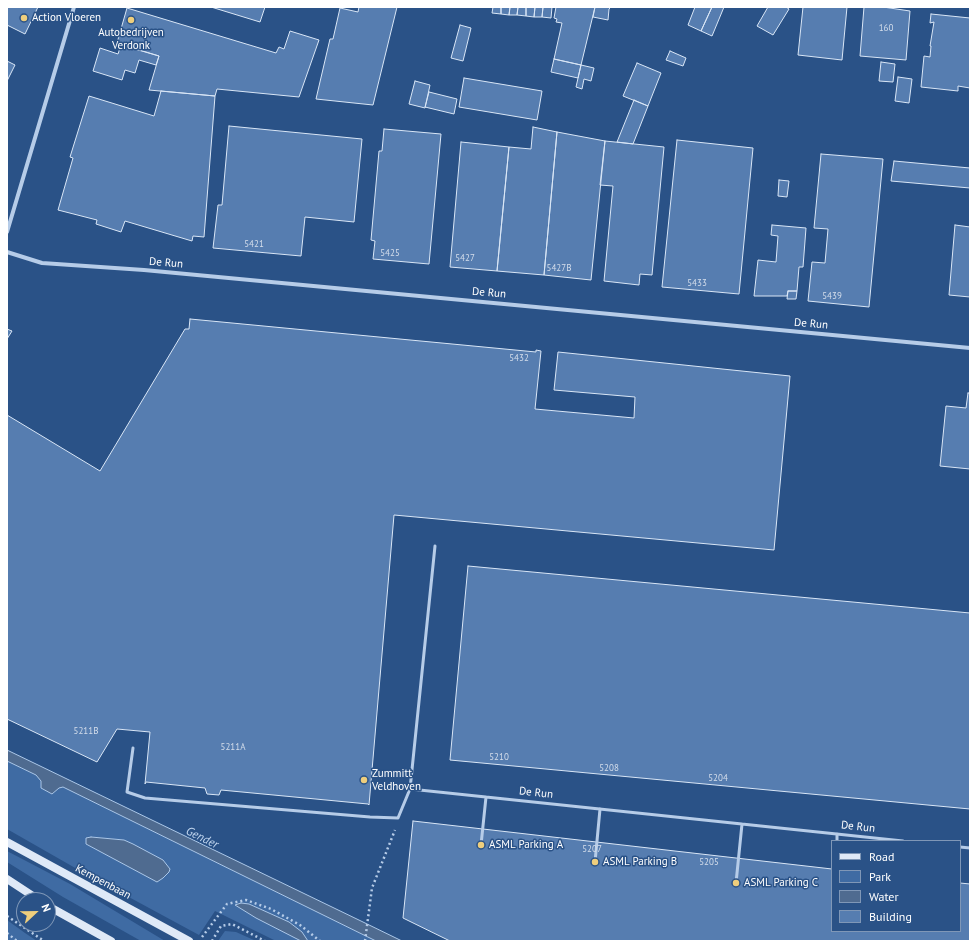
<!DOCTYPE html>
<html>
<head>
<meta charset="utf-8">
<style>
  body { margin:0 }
  #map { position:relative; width:977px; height:948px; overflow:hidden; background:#2a5287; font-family:"PT Sans",sans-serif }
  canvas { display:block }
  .frame { position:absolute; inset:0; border:8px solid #fff; pointer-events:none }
  .legend { position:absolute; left:831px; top:840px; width:130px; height:92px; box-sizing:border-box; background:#2a5287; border:1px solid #7f97b7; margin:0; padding:5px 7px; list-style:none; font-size:12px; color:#fff }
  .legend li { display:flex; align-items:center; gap:8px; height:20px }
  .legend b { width:20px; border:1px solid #7f97b7 }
  .north { position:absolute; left:16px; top:892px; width:40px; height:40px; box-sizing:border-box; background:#2a5287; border:1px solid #7f97b7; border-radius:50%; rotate:68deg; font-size:11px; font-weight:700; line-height:16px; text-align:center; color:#fff }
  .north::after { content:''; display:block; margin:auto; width:14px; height:18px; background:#eece7d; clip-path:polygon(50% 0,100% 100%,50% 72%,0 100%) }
</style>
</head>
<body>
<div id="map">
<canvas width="977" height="948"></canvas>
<div class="frame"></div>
<ul class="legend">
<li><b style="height:5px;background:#dfe9f7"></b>Road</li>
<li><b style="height:11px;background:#3f6ba3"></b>Park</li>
<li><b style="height:11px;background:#4f6b90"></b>Water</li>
<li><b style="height:11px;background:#567db0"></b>Building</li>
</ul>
<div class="north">N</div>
</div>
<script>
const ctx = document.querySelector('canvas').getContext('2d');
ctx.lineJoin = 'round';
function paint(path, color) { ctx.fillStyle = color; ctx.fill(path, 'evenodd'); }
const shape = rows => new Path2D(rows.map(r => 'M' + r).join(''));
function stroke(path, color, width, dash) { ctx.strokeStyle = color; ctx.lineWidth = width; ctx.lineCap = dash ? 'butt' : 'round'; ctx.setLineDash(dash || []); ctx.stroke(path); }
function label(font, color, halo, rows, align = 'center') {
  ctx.font = font + ' "PT Sans",sans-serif'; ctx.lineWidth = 3; ctx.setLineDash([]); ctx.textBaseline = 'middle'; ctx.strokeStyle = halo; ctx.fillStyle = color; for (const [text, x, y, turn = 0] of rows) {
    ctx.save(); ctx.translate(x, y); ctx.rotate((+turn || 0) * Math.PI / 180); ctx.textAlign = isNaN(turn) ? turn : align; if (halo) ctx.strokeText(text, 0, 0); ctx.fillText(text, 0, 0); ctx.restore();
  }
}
paint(shape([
  [7,761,36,775,40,778,43,789,52,794,59,788,63,787,376,941,308,941,302,932,289,922,249,904,241,903,238,907,301,941,276,941,215,911,199,935,77,869,7,829],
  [91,837,124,840,163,860,114,859,86,844],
  [7,851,70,884,165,941,141,941,63,897,7,862],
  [7,920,25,933,37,941,7,941],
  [225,931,236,932,256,941,218,941]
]), '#3f6ba3');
const water = shape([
  [7,750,363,922,402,941,376,941,63,787,59,788,52,794,41,788,41,781,36,775,7,761,7,750],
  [91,837,124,840,133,844,163,860,170,869,169,872,163,878,157,882,86,844,86,838,91,837],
  [241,903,249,904,289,922,302,932,308,941,301,941,256,918,235,905,241,903]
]);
paint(water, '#4f6b90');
stroke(water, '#abc7e8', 1);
const building = shape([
  [7,7,38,7,25,34,7,25,7,7],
  [211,7,265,7,260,22,211,7],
  [359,7,397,7,373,105,316,99,330,39,333,39,340,8,358,12,359,7],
  [493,7,501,7,501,14,492,13,493,7],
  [501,7,510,7,509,15,501,14,501,7],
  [510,7,518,7,517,15,509,15,510,7],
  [518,7,526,7,526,16,517,15,518,7],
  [526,7,535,7,534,17,526,16,526,7],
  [535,7,543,7,542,17,534,17,535,7],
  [543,7,552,7,551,18,542,17,543,7],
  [556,7,595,7,581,65,554,59,562,23,556,22,557,19,554,18,556,7],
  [595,7,611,7,609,9,608,20,593,17,595,7],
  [695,7,712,7,701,31,688,25,695,7],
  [712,7,724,7,712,36,701,31,712,7],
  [768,7,786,7,789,9,773,35,757,26,768,7],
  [803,7,847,7,842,60,798,55,803,7],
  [864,7,883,7,910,11,906,60,860,56,864,7],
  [127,8,276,53,279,47,284,49,290,31,319,40,299,97,217,89,215,96,149,90,159,56,117,43,127,8],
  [931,14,970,18,970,88,958,86,958,91,921,87,924,56,930,57,931,46,930,46,934,22,930,23,931,14],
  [460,25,471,28,463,61,451,58,460,25],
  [121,45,159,56,156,65,139,60,135,73,125,70,122,80,93,71,100,48,118,54,121,45],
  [670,51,686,58,683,66,666,60,670,51],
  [554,59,581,65,578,78,551,72,554,59],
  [7,61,15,65,7,81,7,61],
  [881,62,895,64,893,82,879,81,881,62],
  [637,63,661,73,648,106,623,96,637,63],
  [581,65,594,68,591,81,584,79,582,89,576,87,581,65],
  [898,77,912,79,909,103,895,101,898,77],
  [464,78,542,91,537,120,459,107,464,78],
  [415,81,430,85,425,108,409,104,415,81],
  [161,91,215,96,204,237,193,236,192,241,125,221,121,232,96,224,97,220,58,210,73,158,70,157,89,96,154,116,161,91],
  [429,92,457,99,454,114,425,107,429,92],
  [634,100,648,106,633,144,617,142,634,100],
  [229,126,362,139,354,222,305,217,301,256,213,248,218,205,222,205,229,126],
  [533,127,557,132,544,275,497,271,509,147,531,149,533,127],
  [384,129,441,134,429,264,373,259,375,241,371,240,379,151,382,151,384,129],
  [557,132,605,141,591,280,544,275,557,132],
  [677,140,753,148,739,294,662,287,677,140],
  [605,141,664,147,652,275,640,274,639,285,604,281,613,186,600,185,605,141],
  [461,142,509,147,497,271,450,267,461,142],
  [821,154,883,159,869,307,808,301,812,262,825,263,828,229,814,228,821,154],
  [894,161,970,168,970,188,891,181,894,161],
  [779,180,789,181,787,197,778,196,779,180],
  [772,225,806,228,803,267,799,267,797,291,788,291,787,296,754,296,758,260,776,262,778,236,771,235,772,225],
  [955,225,970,227,970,297,949,295,955,225],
  [788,291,797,291,796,299,787,299,788,291],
  [190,319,536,352,536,350,541,351,535,409,634,418,635,397,554,390,558,352,790,376,774,550,394,515,369,805,368,804,221,790,219,795,207,794,205,788,146,782,145,784,150,732,117,729,97,762,7,719,7,415,100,471,185,329,189,329,190,319],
  [7,329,12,331,7,339,7,329],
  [968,393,970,393,970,469,940,466,946,406,966,408,968,393],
  [468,566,970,613,970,809,450,760,468,566],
  [413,821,832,869,832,931,960,931,960,883,970,884,970,941,450,941,403,918,413,821]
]);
paint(building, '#567db0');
stroke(building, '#d9e6f6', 1);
stroke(shape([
  [7,916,44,941],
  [7,933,17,941],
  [202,937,227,904,246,900,271,909,300,925,320,941],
  [212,941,221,926,232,924,265,941],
  [365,941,372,888,395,830]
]), '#b6cce8', 2.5, [2, 3]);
stroke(shape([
  [435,546,410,789,903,841],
  [133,748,127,792,145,798,370,817,398,818,410,789],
  [837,841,837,834],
  [481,845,486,797],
  [960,847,970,848],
  [595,862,600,809],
  [736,883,742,824]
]), '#b6cce8', 3);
stroke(shape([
  [7,232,74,7],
  [7,252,42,263,144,270,970,348]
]), '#b6cce8', 4);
stroke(shape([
  [7,842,189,941],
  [7,879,39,900],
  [48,906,111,941]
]), '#dfe9f7', 8);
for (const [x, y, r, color] of [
  [24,18,4,"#eece7d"],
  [131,20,4,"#eece7d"],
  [364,780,4,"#eece7d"],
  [481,845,4,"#eece7d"],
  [595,862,4,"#eece7d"],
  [736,883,4,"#eece7d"]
]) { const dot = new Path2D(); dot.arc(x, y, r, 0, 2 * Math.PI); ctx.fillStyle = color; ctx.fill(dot); stroke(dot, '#2a5287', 1.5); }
label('9px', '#d5deeb', null, [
  ["160",886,28],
  ["5421",254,244],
  ["5425",390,253],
  ["5427",465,258],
  ["5427B",559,268],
  ["5433",697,283],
  ["5439",832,296],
  ["5432",519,358],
  ["5211B",86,731],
  ["5211A",233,747],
  ["5210",499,757],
  ["5208",609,768],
  ["5204",718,778],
  ["5207",592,849],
  ["5205",709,862]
]);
label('11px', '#fff', '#2a5287', [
  ["Action Vloeren",32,18],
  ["Autobedrijven",131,33,"center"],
  ["Verdonk",131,46,"center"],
  ["Zummitt",372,774],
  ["Veldhoven",372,787],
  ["ASML Parking A",489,845],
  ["ASML Parking B",603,862],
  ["ASML Parking C",744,883]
], 'left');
label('11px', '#fff', '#2a5287', [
  ["De Run",166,263,5],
  ["De Run",489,293,5],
  ["De Run",811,324,5],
  ["De Run",536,793,6],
  ["De Run",858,827,6],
  ["Kempenbaan",103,882,28]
]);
label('italic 12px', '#c1d6ef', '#2a5287', [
  ["Gender",202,838,26]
]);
</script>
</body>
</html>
